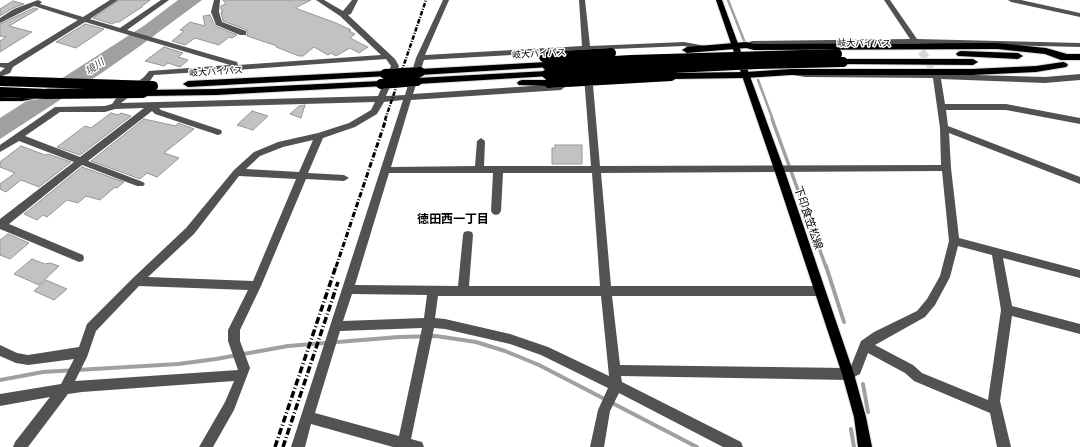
<!DOCTYPE html>
<html>
<head>
<meta charset="utf-8">
<style>
  body { margin:0 }
  canvas { display:block; background:#fff }
</style>
</head>
<body>
<canvas width="1080" height="447"></canvas>
<script>
const ctx = document.querySelector('canvas').getContext('2d');
ctx.lineJoin = 'round';
function paint(path, color) { ctx.fillStyle = color; ctx.fill(path, 'evenodd'); }
const shape = rows => new Path2D(rows.map(r => 'M' + r).join(''));
function stroke(path, color, width, dash) { ctx.strokeStyle = color; ctx.lineWidth = width; ctx.lineCap = dash ? 'butt' : 'round'; ctx.setLineDash(dash || []); ctx.stroke(path); }
function label(font, color, halo, rows, align = 'center') {
  ctx.font = font + ' "Fira Sans","Noto Sans JP",sans-serif'; ctx.lineWidth = 3; ctx.setLineDash([]); ctx.textBaseline = 'middle'; ctx.strokeStyle = halo; ctx.fillStyle = color; for (const [text, x, y, turn = 0] of rows) {
    ctx.save(); ctx.translate(x, y); ctx.rotate((+turn || 0) * Math.PI / 180); ctx.textAlign = isNaN(turn) ? turn : align; if (halo) ctx.strokeText(text, 0, 0); ctx.fillText(text, 0, 0); ctx.restore();
  }
}
paint(shape([
  [178,0,202,0,140,46,103,72,0,139,0,118,145,25]
]), '#a0a0a0');
stroke(shape([
  [728,0,745,43],
  [758,80,773,120]
]), '#a0a0a0', 2.5);
stroke(shape([
  [772,119,826,267]
]), '#a0a0a0', 3.5);
stroke(shape([
  [826,266,844,322],
  [0,380,43,372,178,364,216,359,288,346,399,337,436,336,476,342,505,351,539,365,697,447],
  [863,384,868,412],
  [851,429,854,447]
]), '#a0a0a0', 4);
const building = shape([
  [119,0,150,0,141,7,142,7,119,22,116,22,112,24,93,18,119,0],
  [223,0,311,0,295,8,336,23,351,30,349,31,355,34,350,38,368,47,359,53,350,48,336,56,331,53,328,55,314,47,303,56,299,56,276,47,277,46,247,36,247,30,223,21,221,12,223,12,221,9,221,6,226,4,223,0],
  [13,1,24,4,13,8,0,16,0,9,13,1],
  [34,8,38,9,9,26,32,32,0,52,0,41,6,37,0,36,0,24,34,8],
  [210,15,215,26,237,35,232,38,229,37,219,45,195,38,185,45,172,41,184,31,180,30,190,22,205,26,203,16,210,15],
  [85,24,104,29,76,48,56,42,85,24],
  [164,47,183,53,178,57,188,60,180,67,168,63,164,66,145,61,164,47],
  [305,105,301,118,290,114,299,106,305,105],
  [252,111,268,116,253,130,237,125,252,111],
  [111,113,118,115,121,113,131,116,80,155,57,147,85,126,91,128,111,113],
  [144,119,176,126,178,123,194,129,164,153,179,158,157,177,147,173,140,179,91,161,144,119],
  [555,145,582,145,582,164,552,164,552,148,555,148,555,145],
  [21,146,45,155,48,154,71,162,39,187,21,180,6,192,0,189,0,184,15,173,0,167,0,162,21,146],
  [82,167,124,182,117,188,115,187,100,200,86,196,78,203,67,200,47,217,43,215,37,220,24,214,82,167],
  [8,234,29,243,10,259,0,255,0,240,8,234],
  [32,259,45,264,50,263,59,266,39,285,14,274,32,259],
  [46,280,67,289,54,300,34,291,46,280]
]);
paint(building, '#c2c2c2');
stroke(building, '#969696', 1);
stroke(shape([
  [915,41,936,74]
]), '#d9d9d9', 8, [8, 4]);
const major = shape([
  [716,0,722,0,784,169,854,374,866,417,872,447,858,447,854,417,842,374,774,169,716,0]
]);
const highway = shape([
  [746,42,754,44,997,43,1046,48,1067,54,1080,54,1080,60,1061,60,1045,54,997,49,754,50,746,48,687,53,682,50,687,47,746,42],
  [961,51,1018,53,1023,56,1018,59,958,56,956,54,958,52,961,51],
  [843,59,973,59,978,62,973,65,840,64,838,62,840,60,843,59],
  [547,62,550,63,552,65,550,67,420,75,415,72,420,69,547,62],
  [1063,62,1066,63,1068,65,1066,67,1036,72,972,75,791,75,745,78,671,79,666,76,671,73,745,72,791,69,972,69,1036,66,1063,62],
  [385,71,390,74,388,76,188,87,183,84,188,81,385,71],
  [547,71,550,72,552,74,550,76,417,84,412,81,417,78,547,71],
  [522,80,549,80,554,83,549,86,519,85,517,83,519,81,522,80],
  [381,81,384,82,386,84,384,86,216,95,144,96,139,93,144,90,216,89,381,81],
  [41,92,45,93,46,95,45,97,22,101,0,101,0,95,22,95,41,92]
]);
stroke(major, '#dbdbdb', 2);
stroke(highway, '#dbdbdb', 2);
paint(shape([
  [38,0,42,2,40,4,83,17,110,0,118,0,90,19,120,28,161,0,169,0,127,30,237,62,238,65,381,55,340,16,316,0,324,0,343,11,352,0,358,0,351,14,348,15,395,59,399,66,386,96,405,95,416,58,443,0,449,0,425,55,582,46,579,0,585,0,590,46,684,42,706,46,707,48,703,50,684,46,590,50,600,166,941,165,940,128,933,78,805,77,788,74,787,72,791,70,805,73,932,73,936,72,940,74,1045,77,1080,74,1080,80,1045,83,941,79,945,104,1006,104,1080,118,1080,124,1006,110,946,110,948,126,1080,177,1080,184,949,133,951,168,959,238,1080,270,1080,278,1003,258,1012,306,1080,324,1080,334,1012,316,1000,401,1011,447,997,447,990,413,914,381,905,373,868,353,860,374,848,380,621,376,622,382,741,442,743,447,723,447,619,393,610,411,604,447,590,447,598,410,608,388,541,355,510,344,445,329,434,328,411,439,422,442,424,447,393,447,311,424,305,447,291,447,403,100,384,102,377,114,355,127,323,138,308,173,344,175,349,178,344,181,306,179,261,286,240,330,240,341,250,368,234,410,213,447,199,447,225,402,234,381,82,392,68,394,28,447,13,447,15,442,50,397,0,406,0,394,61,384,74,359,28,365,16,363,0,356,0,345,17,353,28,355,79,347,87,324,133,278,186,228,234,170,254,152,278,142,318,133,349,123,371,110,375,102,159,108,161,110,221,130,222,132,221,134,218,135,155,114,152,111,88,161,143,182,145,184,143,186,137,186,82,165,9,224,83,255,84,258,83,261,79,262,0,229,0,219,74,162,19,141,0,152,0,145,55,107,105,106,112,104,117,97,144,77,149,71,230,65,85,22,13,67,10,73,0,77,0,72,5,68,0,67,0,63,8,63,78,20,34,6,0,23,0,18,14,9,38,0],
  [582,51,591,166,484,166,485,141,481,138,477,141,475,166,391,167,411,100,561,90,565,87,561,84,413,94,424,60,582,51],
  [386,59,391,66,378,96,121,103,150,81,154,75,230,70,233,71,237,70,386,59],
  [144,108,80,157,25,136,60,112,105,112,115,109,144,108],
  [313,140,299,172,246,169,260,156,283,147,313,140],
  [942,171,949,241,940,276,927,299,917,311,874,332,861,341,851,366,847,368,620,365,612,296,820,296,824,294,825,291,824,288,820,286,611,286,601,173,942,171],
  [389,173,493,173,491,211,493,214,496,215,499,214,501,211,503,173,592,173,600,286,469,286,473,235,472,232,468,231,464,232,463,235,458,286,355,285,389,173],
  [239,176,296,179,253,281,148,277,194,234,239,176],
  [958,246,992,255,1001,310,988,400,922,373,913,365,875,345,925,317,935,305,950,277,958,246],
  [139,286,248,290,228,330,228,341,238,370,75,381,87,357,96,331,139,286],
  [352,294,427,295,424,318,343,321,352,294],
  [438,296,601,296,609,376,548,347,510,334,445,319,435,318,438,296],
  [422,328,399,436,315,413,340,331,422,328],
  [214,0,220,0,219,12,222,22,246,31,246,35,240,35,216,25,211,12,214,0],
  [884,0,890,0,917,39,1080,43,1080,47,915,43,753,45,746,47,742,45,752,41,910,39,884,0],
  [1008,0,1021,0,1080,13,1080,17,1011,2,1008,0]
]), '#525252');
paint(major, '#000');
paint(highway, '#000');
stroke(shape([
  [385,120,426,0]
]), '#000', 2.5, [4.5, 1.5, 1, 1.5]);
stroke(shape([
  [336,267,386,119]
]), '#000', 3, [5.5, 2, 1, 2]);
stroke(shape([
  [275,447,336,266],
  [283,447,338,282]
]), '#000', 3.5, [7, 2.5, 1, 2.5]);
const highwayBridge = shape([
  [544,57,611,53],
  [547,65,631,60,837,54],
  [385,74,420,72],
  [547,74,757,64,843,62],
  [0,81,153,86],
  [549,83,671,76],
  [381,84,417,81],
  [0,92,46,94,143,93]
]);
stroke(highwayBridge, '#dbdbdb', 10, []);
stroke(highwayBridge, '#000', 10);
label('9px', '#000', '#fff', [
  ["岐大バイパス",864,43],
  ["岐大バイパス",539,54,-3],
  ["岐大バイパス",216,72,-3]
]);
label('italic 10px', '#414141', '#fff', [
  ["境川",95,67,-34]
]);
label('11px', '#000', '#fff', [
  ["下印食笠松線",808,218,71]
]);
label('bold 12px', '#000', '#fff', [
  ["徳田西一丁目",453,220]
]);
</script>
</body>
</html>
